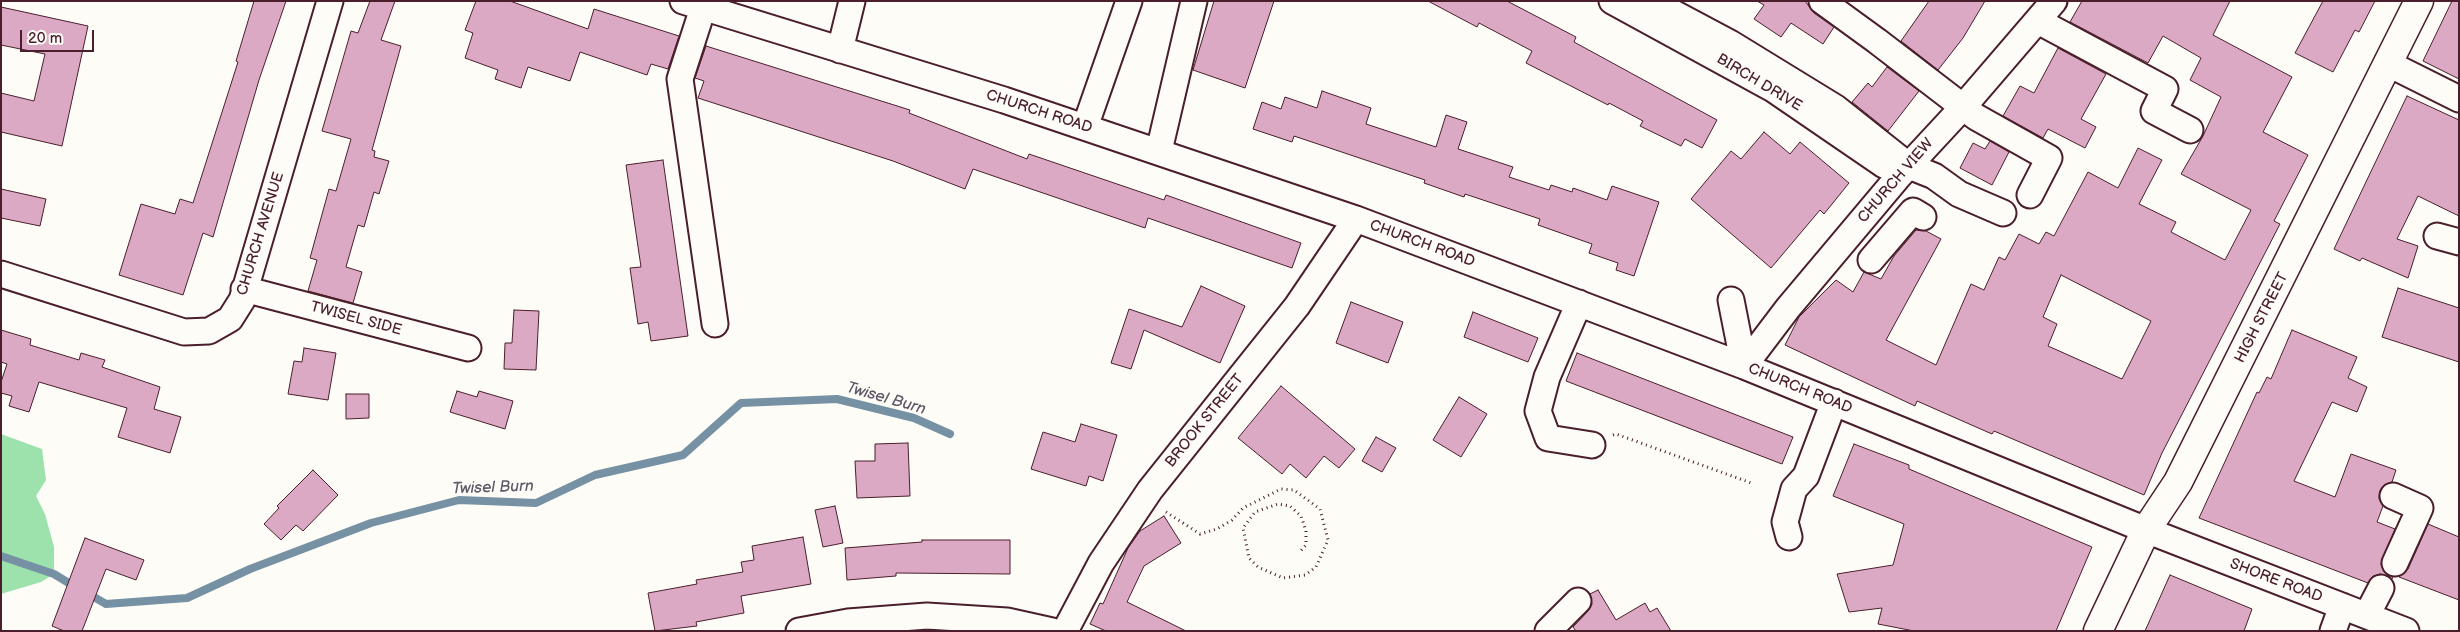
<!DOCTYPE html>
<html>
<head>
<meta charset="utf-8">
<style>
  body { margin:0 }
  #map { position:relative; width:2460px; height:632px; overflow:hidden; background:#fdfcf7; font-family:"Balsamiq Sans",sans-serif }
  canvas { display:block }
  .frame { position:absolute; inset:0; border:2px solid #4a1f2b; pointer-events:none }
  .scale { position:absolute; left:20px; top:30px; width:74px; height:22px; box-sizing:border-box; border:2px solid #4a1f2b; border-top:0; padding-left:6px; font-size:15px; line-height:18px; white-space:nowrap; color:#4a1f2b; -webkit-text-stroke:4px #fdfcf7; paint-order:stroke }
</style>
</head>
<body>
<div id="map">
<canvas width="2460" height="632"></canvas>
<div class="frame"></div>
<div class="scale">20 m</div>
</div>
<script>
const ctx = document.querySelector('canvas').getContext('2d');
ctx.lineJoin = 'round';
function paint(path, color) { ctx.fillStyle = color; ctx.fill(path, 'evenodd'); }
const shape = rows => new Path2D(rows.map(r => 'M' + r).join(''));
function stroke(path, color, width, dash) { ctx.strokeStyle = color; ctx.lineWidth = width; ctx.lineCap = dash ? 'butt' : 'round'; ctx.setLineDash(dash || []); ctx.stroke(path); }
function label(font, color, halo, rows, align = 'center') {
  ctx.font = font + ' "Balsamiq Sans",sans-serif'; ctx.lineWidth = 4.5; ctx.setLineDash([]); ctx.textBaseline = 'middle'; ctx.strokeStyle = halo; ctx.fillStyle = color; for (const [text, x, y, turn = 0] of rows) {
    ctx.save(); ctx.translate(x, y); ctx.rotate((+turn || 0) * Math.PI / 180); ctx.textAlign = isNaN(turn) ? turn : align; if (halo) ctx.strokeText(text, 0, 0); ctx.fillText(text, 0, 0); ctx.restore();
  }
}
paint(shape([
  [1,434,42,449,46,480,36,496,45,514,54,547,54,574,41,582,1,594]
]), '#9de2ad');
stroke(shape([
  [1,556,54,574,77,588],
  [87,593,106,604,187,598,250,569,371,523,459,500,536,503,595,475,683,455,741,403,837,399,914,418,950,434]
]), '#7591a3', 8);
const building = shape([
  [254,1,286,1,259,80,213,237,203,233,183,295,119,275,141,204,175,214,180,199,193,203,238,62,236,61,254,1],
  [370,1,395,1,381,40,401,46,372,150,375,151,374,157,389,161,379,194,374,192,364,227,358,225,346,267,362,272,353,303,308,291,317,260,310,258,329,189,336,191,351,139,322,131,351,31,358,33,370,1],
  [476,1,510,1,588,29,594,9,679,36,668,69,651,64,647,75,580,52,570,81,528,67,521,88,495,79,498,70,465,58,473,33,465,30,476,1],
  [1214,1,1274,1,1245,88,1193,70,1214,1],
  [1428,1,1507,1,1576,37,1574,42,1717,120,1702,148,1685,139,1681,146,1640,126,1643,121,1609,103,1608,105,1526,63,1532,51,1479,23,1477,27,1428,1],
  [1757,1,1805,1,1814,13,1834,27,1823,44,1791,23,1781,37,1754,19,1764,5,1757,1],
  [1929,1,1985,1,1963,38,1938,70,1901,41,1929,1],
  [2082,1,2230,1,2213,35,2292,77,2263,132,2308,155,2274,221,2280,224,2162,453,2144,495,1994,431,1992,434,1917,401,1915,406,1785,345,1799,317,1836,280,1853,292,1864,272,1881,279,1894,256,1916,230,1926,231,1941,239,1886,340,1936,365,1971,284,1984,290,1999,257,2005,260,2019,234,2039,244,2046,232,2054,236,2088,172,2118,188,2138,148,2162,160,2139,204,2176,222,2171,232,2225,260,2251,210,2181,174,2203,136,2221,97,2190,80,2201,58,2163,36,2148,63,2070,22,2082,1],
  [2061,275,2151,321,2122,379,2048,346,2057,324,2043,317,2061,275],
  [2323,1,2375,1,2359,32,2355,30,2333,72,2295,53,2323,1],
  [2452,1,2459,1,2459,79,2423,61,2452,1],
  [1,7,88,26,62,146,1,132,1,93,34,101,45,54,1,45,1,7],
  [706,46,910,110,909,113,1027,159,1029,154,1164,200,1166,195,1301,243,1292,268,1148,218,1145,228,973,169,965,189,893,161,698,98,704,81,695,78,706,46],
  [2058,48,2106,74,2081,119,2096,127,2085,148,2048,129,2043,138,2003,116,2020,86,2034,93,2058,48],
  [1887,67,1919,91,1888,131,1852,102,1868,83,1872,87,1887,67],
  [1322,91,1371,108,1366,124,1436,147,1446,115,1467,122,1458,149,1513,167,1509,177,1549,190,1551,185,1572,192,1573,188,1607,200,1612,186,1659,202,1634,276,1616,270,1618,263,1589,253,1592,244,1538,225,1540,219,1465,194,1464,197,1424,183,1425,180,1294,136,1292,142,1253,129,1262,102,1281,109,1285,97,1317,108,1322,91],
  [2407,96,2459,120,2459,216,2418,196,2397,239,2418,246,2408,278,2362,258,2360,261,2334,249,2407,96],
  [1764,132,1790,154,1800,142,1849,183,1824,214,1820,210,1771,268,1691,199,1731,151,1741,159,1764,132],
  [1990,141,2009,152,1992,185,1960,168,1973,143,1985,149,1990,141],
  [663,160,688,336,651,341,648,322,638,324,630,268,641,267,626,165,663,160],
  [1,189,46,199,40,226,1,218,1,189],
  [1201,286,1245,306,1220,363,1144,330,1131,369,1111,363,1129,309,1182,327,1201,286],
  [2398,288,2459,308,2459,362,2382,337,2398,288],
  [1351,302,1403,322,1388,363,1336,343,1351,302],
  [514,310,539,311,536,370,504,369,505,343,512,343,514,310],
  [1473,312,1538,338,1528,362,1464,337,1473,312],
  [1,330,31,339,30,345,79,360,81,353,105,360,102,367,160,387,154,409,181,417,170,453,118,437,127,408,39,382,29,412,9,406,12,396,1,393,1,382,7,364,1,362,1,330],
  [2292,330,2357,357,2348,378,2367,387,2357,412,2332,402,2294,481,2335,497,2351,454,2396,470,2392,482,2384,485,2380,491,2379,498,2383,506,2377,522,2395,529,2381,564,2384,572,2393,577,2392,579,2380,574,2373,576,2368,583,2199,518,2257,392,2259,393,2267,377,2271,379,2292,330],
  [304,348,336,353,328,400,288,394,294,361,302,362,304,348],
  [1577,353,1793,437,1782,464,1566,381,1577,353],
  [1281,386,1355,449,1339,468,1324,456,1306,478,1290,464,1282,474,1238,438,1281,386],
  [457,391,477,397,479,391,513,401,505,429,450,412,457,391],
  [346,394,369,394,369,418,346,419,346,394],
  [1459,397,1487,414,1461,457,1433,440,1459,397],
  [1081,424,1117,435,1103,481,1089,476,1086,486,1031,469,1043,432,1075,442,1081,424],
  [1376,437,1396,448,1382,472,1362,461,1376,437],
  [908,443,910,496,857,498,855,461,875,461,875,444,908,443],
  [1854,444,1909,465,1909,469,2092,547,2056,631,1914,631,1878,624,1882,608,1849,612,1837,574,1893,565,1904,524,1833,496,1854,444],
  [313,470,338,495,303,531,296,525,281,540,264,524,279,508,277,506,313,470],
  [835,506,843,543,823,547,815,510,835,506],
  [1164,516,1181,543,1144,566,1127,602,1186,631,1106,631,1090,624,1100,603,1103,604,1128,548,1140,531,1164,516],
  [2428,524,2459,537,2459,600,2399,577,2408,569,2428,524],
  [803,537,811,584,741,596,744,613,696,622,697,626,655,631,648,593,697,584,696,580,743,572,741,562,754,560,752,546,803,537],
  [85,538,144,560,136,580,106,569,82,631,64,631,52,626,85,538],
  [922,540,1010,540,1010,574,896,573,896,576,847,580,845,548,922,542,922,540],
  [2170,575,2252,609,2244,631,2145,631,2170,575],
  [1598,590,1616,620,1645,603,1650,612,1657,608,1671,631,1576,631,1573,627,1588,611,1592,604,1590,594,1598,590]
]);
paint(building, '#dca9c4');
stroke(building, '#4a1f2b', 1);
const minor = shape([
  [683,1,1004,100,1356,219,1744,366,2146,530,2406,631],
  [1612,1,1773,89,1884,165],
  [1651,1,1730,43,1836,108,1909,166,1934,176,1959,194,2003,213],
  [1822,1,1877,41,1976,117,2049,158,2030,195],
  [703,8,680,79,715,324],
  [2038,21,2165,89,2154,111,2190,130],
  [840,50,852,1],
  [2387,63,2459,99],
  [1085,127,1129,1],
  [1159,151,1194,1],
  [2437,236,2459,242],
  [1871,260,1913,211,1923,217],
  [1,274,184,332,209,331,230,319,242,300,330,1],
  [244,289,468,348],
  [1731,300,1744,366],
  [1579,303,1547,377,1538,411,1548,438,1592,445],
  [1744,366,1788,308,1899,176,1963,107,2054,1],
  [2393,496,2420,508,2395,563],
  [1789,537,1785,522,1794,489,1806,476,1834,402],
  [2367,615,2381,588],
  [799,631,848,622,927,616,1007,621,1052,631],
  [1065,631,1101,563,1150,490,1297,306,1356,219],
  [1548,631,1578,601],
  [2333,631,2342,606]
]);
const major = shape([
  [2098,631,2146,530,2178,482,2419,1]
]);
stroke(minor, '#4a1f2b', 29);
stroke(major, '#4a1f2b', 31);
stroke(shape([
  [1613,435,1616,434,1754,484],
  [1166,512,1200,534,1217,529,1232,520,1243,508,1281,489,1294,490,1320,509,1328,540,1316,567,1305,575,1283,578,1258,567,1249,558,1243,528,1255,512,1278,504,1290,506,1301,516,1306,531,1306,545,1299,553]
]), '#4a1f2b', 3, [1, 4]);
stroke(minor, '#fdfcf7', 25);
stroke(major, '#fdfcf7', 28);
label('15px', '#4a1f2b', '#fdfcf7', [
  ["BIRCH DRIVE",1759,83,31],
  ["CHURCH ROAD",1039,112,18],
  ["CHURCH VIEW",1896,181,-49],
  ["CHURCH AVENUE",261,234,-73],
  ["CHURCH ROAD",1422,244,20],
  ["HIGH STREET",2262,318,-63],
  ["TWISEL SIDE",356,319,15],
  ["CHURCH ROAD",1800,389,22],
  ["BROOK STREET",1205,421,-51],
  ["SHORE ROAD",2276,581,21]
]);
label('italic 16px', '#605867', '#fdfcf7', [
  ["Twisel Burn",886,399,16],
  ["Twisel Burn",493,488,-2]
]);
</script>
</body>
</html>
